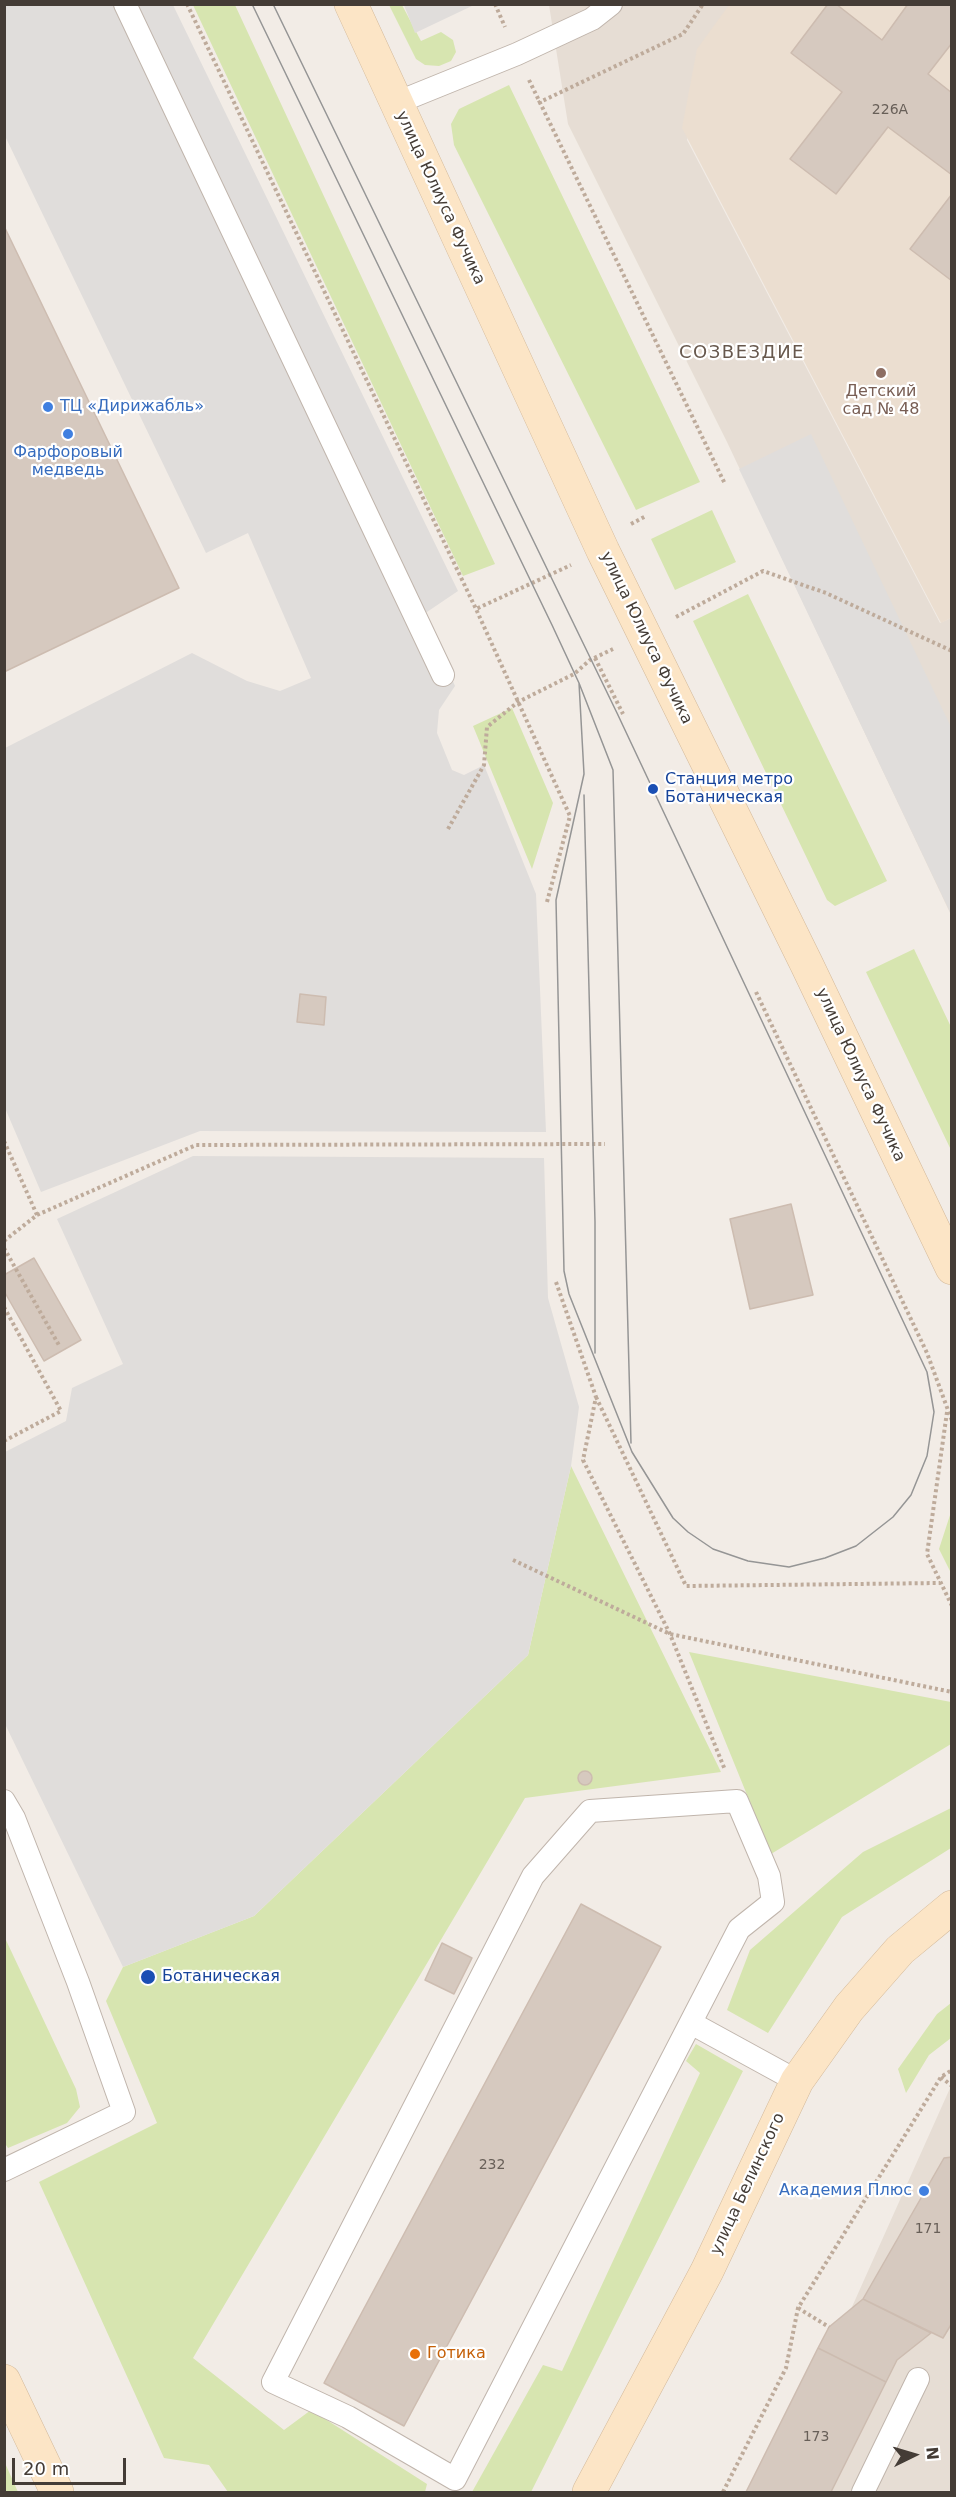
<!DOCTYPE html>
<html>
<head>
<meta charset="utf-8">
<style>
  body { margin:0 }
  #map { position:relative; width:956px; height:2497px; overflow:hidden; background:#f2ece6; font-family:"DejaVu Sans",sans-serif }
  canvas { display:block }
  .frame { position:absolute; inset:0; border:6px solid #443c36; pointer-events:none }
  .north { position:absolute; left:884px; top:2425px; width:60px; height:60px; -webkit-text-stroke:4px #fff; paint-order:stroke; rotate:85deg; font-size:16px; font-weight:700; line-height:24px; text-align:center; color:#443c36 }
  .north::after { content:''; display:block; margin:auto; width:21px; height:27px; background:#443c36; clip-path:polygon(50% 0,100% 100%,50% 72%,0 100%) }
  .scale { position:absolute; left:12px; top:2458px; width:114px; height:27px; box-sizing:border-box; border:3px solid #443c36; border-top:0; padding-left:8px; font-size:18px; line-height:21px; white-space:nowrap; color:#443c36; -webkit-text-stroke:4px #fff; paint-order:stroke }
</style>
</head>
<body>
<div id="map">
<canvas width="956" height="2497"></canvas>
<div class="frame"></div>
<div class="north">N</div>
<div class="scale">20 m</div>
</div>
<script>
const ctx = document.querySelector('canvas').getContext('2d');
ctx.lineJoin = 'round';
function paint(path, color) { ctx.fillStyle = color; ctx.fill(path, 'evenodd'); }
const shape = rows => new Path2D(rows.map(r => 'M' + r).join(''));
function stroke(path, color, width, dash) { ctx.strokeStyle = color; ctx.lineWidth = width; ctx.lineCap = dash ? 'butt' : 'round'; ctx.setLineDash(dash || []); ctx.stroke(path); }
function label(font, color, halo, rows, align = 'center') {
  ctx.font = font + ' "DejaVu Sans",sans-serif'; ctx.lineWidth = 4.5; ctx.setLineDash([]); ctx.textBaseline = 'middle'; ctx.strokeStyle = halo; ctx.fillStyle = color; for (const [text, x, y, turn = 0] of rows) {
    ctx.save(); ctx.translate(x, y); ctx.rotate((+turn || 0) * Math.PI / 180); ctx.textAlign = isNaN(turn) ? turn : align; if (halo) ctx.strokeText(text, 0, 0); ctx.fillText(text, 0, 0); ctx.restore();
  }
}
paint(shape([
  [549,5,732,5,687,140,940,623,951,618,951,915,727,442,568,124],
  [951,2086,951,2492,769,2492]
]), '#e6ddd4');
paint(shape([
  [729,5,951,5,951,618,941,623,682,128,697,49]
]), '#ebded0');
paint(shape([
  [193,5,235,5,495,564,463,576],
  [389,5,402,5,421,41,441,32,453,40,456,52,451,61,439,66,425,65,416,59],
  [509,85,700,482,636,510,454,145,451,124,459,109],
  [712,510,736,562,675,590,651,539],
  [748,594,887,881,835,906,827,900,693,621],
  [512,708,553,803,532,869,473,726],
  [914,949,951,1027,951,1150,866,972],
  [571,1466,721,1772,525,1798,193,2358,284,2430,311,2410,427,2484,425,2492,228,2492,209,2465,164,2458,39,2182,157,2123,106,2001,123,1967,254,1916,528,1655],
  [951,1512,952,1573,951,1573,939,1549],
  [689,1652,951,1702,951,1744,771,1854],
  [951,1808,951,1848,842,1917,768,2033,727,2010,750,1950,863,1852],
  [5,1938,76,2089,80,2107,67,2123,8,2148,4,2142],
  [951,2003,951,2038,929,2055,906,2093,898,2069,937,2014],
  [696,2044,743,2071,531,2492,472,2492,543,2365,562,2371,700,2073,686,2061],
  [5,2463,18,2492,5,2492]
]), '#d7e5b0');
paint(shape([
  [5,5,173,5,458,591,424,614,455,686,439,710,437,733,452,770,464,775,484,765,536,894,546,1132,200,1131,41,1192,5,1108,5,748,192,653,247,681,280,691,311,678,248,533,206,553,5,136],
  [404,5,474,5,415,33],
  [811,434,951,727,951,914,739,469],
  [193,1156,544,1158,548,1298,579,1407,571,1466,528,1655,254,1916,123,1967,5,1724,5,1452,66,1421,72,1388,123,1364,57,1219]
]), '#e0dddb');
const building = shape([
  [828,4,836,4,882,40,908,4,952,4,952,43,928,74,952,93,952,175,888,127,836,194,790,159,842,92,791,53,828,4],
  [952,194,952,281,910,249,952,194],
  [4,226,179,588,4,672,4,226],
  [300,994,326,997,324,1025,297,1022,300,994],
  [791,1204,813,1295,750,1309,730,1219,791,1204],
  [34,1258,81,1340,44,1361,4,1291,4,1275,34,1258],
  '578 1778a7 7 0 1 1 14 0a7 7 0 1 1-14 0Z',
  [581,1904,661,1947,404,2426,324,2383,581,1904],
  [442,1943,472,1958,454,1994,425,1980,442,1943],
  [952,2157,952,2323,943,2338,863,2299,944,2158,952,2157],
  [863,2299,931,2333,897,2360,886,2382,818,2348,829,2327,863,2299],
  [818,2348,886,2382,831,2492,746,2492,818,2348]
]);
paint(building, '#d6c9bf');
stroke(building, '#cdbcb0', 1.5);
const lane = shape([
  [125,4,443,675],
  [396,103,517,54,592,19,611,4],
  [4,1801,14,1818,78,1982,124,2112,4,2170],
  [737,1801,769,1876,773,1902,739,1929,455,2479,348,2417,273,2382,533,1876,590,1811,737,1801],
  [691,2023,797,2081],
  [863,2492,918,2379]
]);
const secondary = shape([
  [351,4,603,551,807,965,952,1268],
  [4,2381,57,2492],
  [589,2492,707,2271,797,2081,849,2008,900,1950,952,1907]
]);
stroke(lane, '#c0b5ac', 24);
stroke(secondary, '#d3b99a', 34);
stroke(shape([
  [187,4,476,609],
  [495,4,505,27],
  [529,80,725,484],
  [538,103,683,34,703,4],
  [631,524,646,516],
  [676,617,763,571,826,593,952,651],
  [595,658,623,714],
  [448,829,484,765,487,727,518,702,574,674,590,660,613,649],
  [547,902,570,816,476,609,571,565],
  [756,992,927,1353,952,1421],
  [4,1141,37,1215,4,1241],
  [37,1215,196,1145,605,1144],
  [4,1248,60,1347],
  [556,1282,596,1397,583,1460,670,1634,725,1770],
  [4,1307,61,1411,4,1441],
  [596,1397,686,1586,940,1583],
  [947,1412,927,1554,952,1606],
  [513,1560,670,1634,952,1692],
  [941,2077,952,2086],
  [798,2308,829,2327],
  [723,2492,786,2368,798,2308,941,2077,952,2070]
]), '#beab9b', 4, [3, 3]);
stroke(lane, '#fff', 22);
stroke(secondary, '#fce5c6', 33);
stroke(shape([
  [252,4,552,625,579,683,613,770,631,1443],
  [273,4,617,713,927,1372,934,1412,927,1456,911,1495,893,1517,856,1546,825,1558,789,1567,748,1561,713,1549,688,1532,673,1518,632,1452,569,1294,564,1271,556,900,584,774,579,683],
  [584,795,595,1222,595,1353]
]), '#959595', 1.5);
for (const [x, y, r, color] of [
  [881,373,6,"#8d6e63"],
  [48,407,6,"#3f7fe0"],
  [68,434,6,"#3f7fe0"],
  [653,789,6,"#1a4fb4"],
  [148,1977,8,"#1a4fb4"],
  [924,2191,6,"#3f7fe0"],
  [415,2354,6,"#e8710a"]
]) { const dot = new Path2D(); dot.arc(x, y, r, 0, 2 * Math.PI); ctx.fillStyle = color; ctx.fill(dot); stroke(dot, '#fff', 2); }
label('14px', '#685f58', null, [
  ["226А",890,110],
  ["232",492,2165],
  ["171",928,2229],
  ["173",816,2437]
]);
label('16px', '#443c36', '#fff', [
  ["улица Юлиуса Фучика",440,198,65],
  ["улица Юлиуса Фучика",646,638,64],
  ["улица Юлиуса Фучика",860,1075,65],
  ["улица Белинского",748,2184,-65]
]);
label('16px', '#785e54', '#fff', [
  ["Детский",881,392],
  ["сад № 48",881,410]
]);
label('16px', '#366cbe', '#fff', [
  ["ТЦ «Дирижабль»",60,407],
  ["Фарфоровый",68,453,"center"],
  ["медведь",68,471,"center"],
  ["Академия Плюс",912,2191,"right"]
], 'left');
label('16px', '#164399', '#fff', [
  ["Станция метро",665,780],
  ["Ботаническая",665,798],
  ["Ботаническая",162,1977]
], 'left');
label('16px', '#c56008', '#fff', [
  ["Готика",427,2354]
], 'left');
ctx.letterSpacing = '1.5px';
label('18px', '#67584d', '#fff', [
  ["СОЗВЕЗДИЕ",742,353]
]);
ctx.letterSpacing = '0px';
</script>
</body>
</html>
